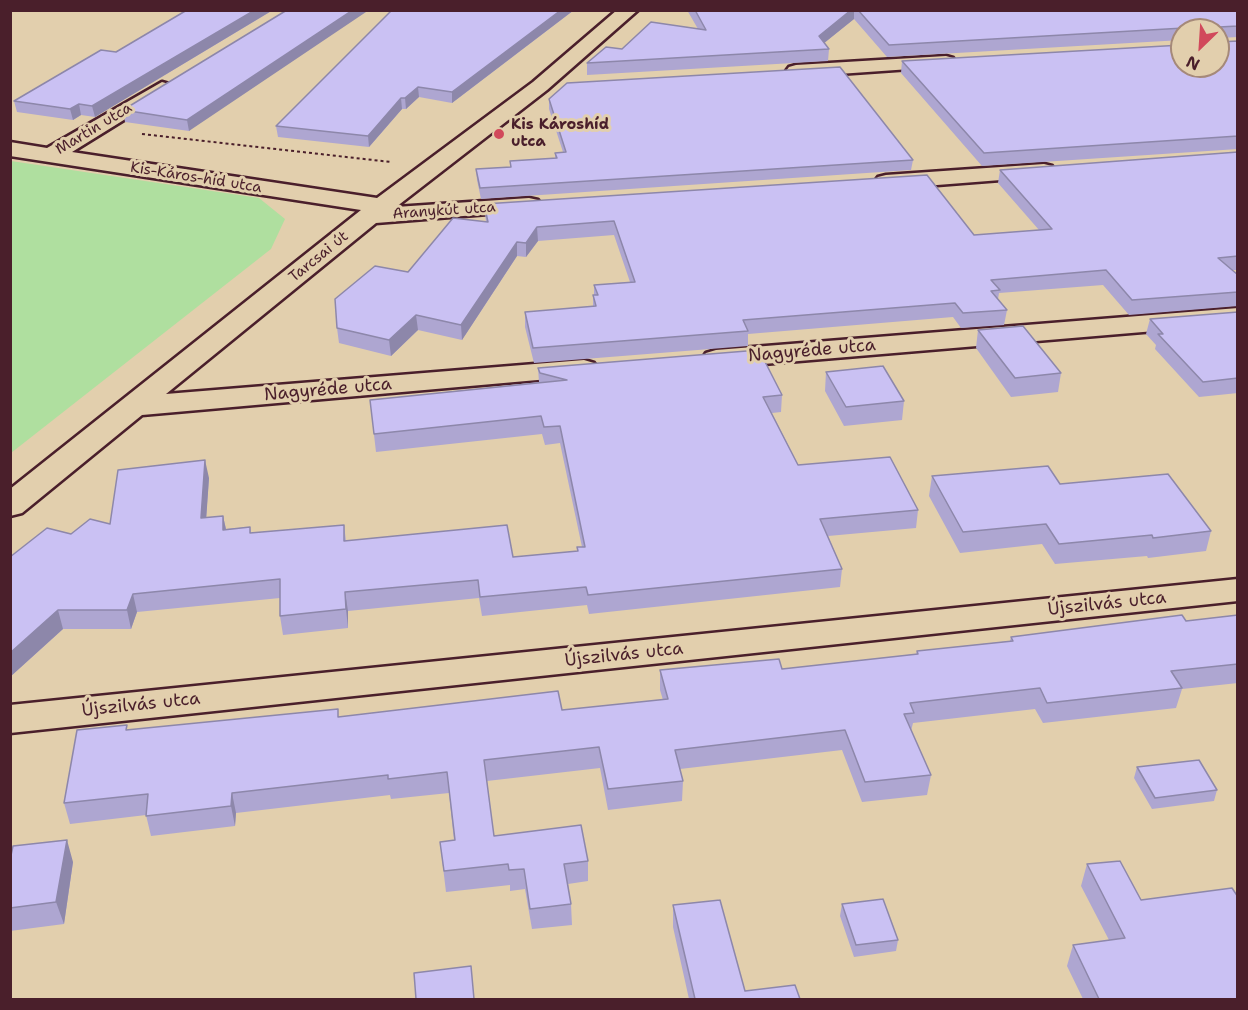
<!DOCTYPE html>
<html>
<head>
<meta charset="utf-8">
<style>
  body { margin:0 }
  #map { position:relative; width:1248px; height:1010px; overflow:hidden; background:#e2cfad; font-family:"Shantell Sans",sans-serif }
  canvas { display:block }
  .frame { position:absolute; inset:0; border:12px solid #4a1f2b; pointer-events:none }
  .north { position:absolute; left:1170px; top:18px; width:60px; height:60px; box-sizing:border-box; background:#e2cfad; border:2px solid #a58979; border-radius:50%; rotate:205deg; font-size:16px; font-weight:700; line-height:24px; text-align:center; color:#4a1f2b }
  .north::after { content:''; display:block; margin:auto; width:21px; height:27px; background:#d1495b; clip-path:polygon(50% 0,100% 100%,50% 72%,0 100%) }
</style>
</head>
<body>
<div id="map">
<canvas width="1248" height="1010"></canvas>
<div class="frame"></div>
<div class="north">N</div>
</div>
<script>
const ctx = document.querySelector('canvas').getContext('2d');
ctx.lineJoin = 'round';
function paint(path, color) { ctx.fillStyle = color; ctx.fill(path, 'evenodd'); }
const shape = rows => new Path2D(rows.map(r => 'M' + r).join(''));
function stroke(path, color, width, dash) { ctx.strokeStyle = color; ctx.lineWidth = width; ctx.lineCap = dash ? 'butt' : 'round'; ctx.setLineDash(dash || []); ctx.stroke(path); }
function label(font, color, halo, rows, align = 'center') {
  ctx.font = font + ' "Shantell Sans",sans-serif'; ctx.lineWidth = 6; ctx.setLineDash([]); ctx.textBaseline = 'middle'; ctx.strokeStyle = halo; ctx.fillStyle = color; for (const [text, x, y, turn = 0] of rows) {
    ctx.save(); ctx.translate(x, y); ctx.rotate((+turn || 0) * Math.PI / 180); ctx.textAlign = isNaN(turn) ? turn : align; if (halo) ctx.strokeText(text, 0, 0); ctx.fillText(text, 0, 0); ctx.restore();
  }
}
paint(shape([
  [11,161,259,198,285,219,271,249,11,453]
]), '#afdf9f');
const minor = shape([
  [617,10,638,10,547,90,396,207,529,198,538,200,541,205,538,210,376,223,166,394,584,360,594,363,599,369,594,375,142,415,22,513,10,516,10,489,361,210,10,156,10,142,47,148,162,82,169,84,172,88,169,92,72,152,377,198,533,82,617,10],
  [946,56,953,58,956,62,953,66,796,77,789,75,786,71,789,67,796,65,946,56],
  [1044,164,1052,166,1056,171,1052,176,886,189,878,187,874,182,878,177,886,175,1044,164],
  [1238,308,1238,324,716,368,706,365,702,359,706,353,716,350,1238,308],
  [1238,579,1238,601,10,733,10,705,1238,579]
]);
stroke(minor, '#4a1f2b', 5);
stroke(shape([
  [142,134,391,162]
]), '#4a1f2b', 2, [3, 3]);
paint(minor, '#e2cfad');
paint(shape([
  [187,10,273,10,95,117,81,115,73,120,17,112,14,101,116,52],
  [287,10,189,131,125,122,123,110],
  [392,10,574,10,452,103,419,97,406,109,402,109,369,147,278,137,276,126],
  [687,10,1238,10,1238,37,1219,38,1219,42,1238,41,1238,149,982,166,901,73,902,61,1182,66,1218,30,1182,30,1182,40,887,57,854,19,824,43,829,49,828,61,587,75,587,63,622,49,698,29],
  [549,99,913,160,911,170,481,199,477,180,476,169,510,167,510,161,555,158,555,153,563,152,549,109],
  [1238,152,1238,270,1232,270,1238,292,1238,306,1129,315,1103,285,999,293,998,299,1007,310,1004,325,961,328,953,317,748,334,748,346,534,363,525,327,525,312,593,307,593,295,594,295,594,285,630,282,614,235,538,241,526,257,517,256,462,340,418,330,391,356,339,343,337,328,408,272,486,222,484,204,974,235,1039,230,998,183,1000,170],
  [1238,312,1238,393,1199,397,1155,349,1156,345,1146,334,1150,319],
  [978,330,1061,373,1058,392,1011,397,976,348],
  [538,368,782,395,781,412,772,413,798,465,918,510,916,528,828,536,842,569,840,587,589,614,587,605,482,616,479,598,348,611,348,628,283,635,280,616,280,598,137,612,131,629,63,629,10,677,10,557,71,534,110,524,209,478,206,518,223,516,226,529,250,527,251,533,344,525,346,541,513,557,577,551,577,547,582,547,560,443,545,445,542,434,376,452,370,400,539,382],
  [826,372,904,401,902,420,844,426,825,391],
  [932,476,1060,484,1211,531,1206,551,1148,558,1147,556,1055,564,1042,544,960,553,929,496],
  [1238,615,1238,683,1182,689,1176,708,1043,723,1035,709,913,723,911,731,931,775,927,795,862,802,842,750,680,769,683,781,682,801,608,810,600,768,487,781,494,836,588,861,588,881,568,884,571,904,572,925,532,929,525,889,510,891,510,885,446,892,440,842,454,840,449,793,391,799,390,795,236,813,235,826,151,836,146,815,70,824,64,803,128,730,339,717,562,710,663,700,660,690,660,670,782,669,916,654,917,651,1010,641,1011,637,1186,621],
  [1137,767,1217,790,1214,801,1152,809,1134,778],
  [10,860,73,862,64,924,10,931],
  [1087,864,1141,900,1238,999,1083,999,1067,966,1073,945,1109,940,1081,886],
  [842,904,898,940,896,951,854,957,840,916],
  [673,905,745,991,800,999,689,999,673,927]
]), '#aea6d1');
paint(shape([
  [255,10,273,10,95,117,92,106],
  [353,10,369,10,189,131,187,120],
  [561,10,574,10,452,103,452,92],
  [851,10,854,10,854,19,818,48,819,36],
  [418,87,419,97,406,109,405,98],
  [401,98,402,109,369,147,368,136],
  [79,104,81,115,73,120,70,109],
  [537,227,538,241,526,257,526,243],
  [517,242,517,256,462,340,461,325],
  [416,315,418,330,391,356,389,340],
  [205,460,209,478,205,536,201,518],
  [223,516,227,534,223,530],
  [345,592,348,611,348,628,346,609],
  [133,594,137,612,131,629,127,610],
  [58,610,63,629,10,677,10,653],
  [10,757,12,763,10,771],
  [232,793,236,813,235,826,231,806],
  [67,840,73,862,64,924,56,902]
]), '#8d87aa');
const building = shape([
  [187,10,255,10,92,106,79,104,70,109,14,101,101,50,116,52,187,10],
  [287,10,353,10,187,120,123,110,287,10],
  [392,10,561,10,452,92,418,87,405,98,401,98,368,136,276,126,392,10],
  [695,10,851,10,819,36,829,49,587,63,606,47,622,49,651,22,706,30,695,10],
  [858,10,1238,10,1238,26,1219,27,1219,42,1238,41,1238,136,984,153,902,61,1182,45,1182,66,1218,66,1218,30,1186,30,1184,28,889,45,858,10],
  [840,67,913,160,480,188,476,169,511,167,510,161,557,158,555,153,566,152,549,99,567,83,840,67],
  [1238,152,1238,256,1218,258,1238,275,1238,292,1132,300,1106,270,991,280,1000,290,991,291,1007,310,963,313,955,303,743,320,748,331,533,348,525,312,596,306,593,295,598,295,594,285,635,282,614,221,537,227,526,243,517,242,461,325,416,315,389,340,337,328,335,299,375,266,408,272,453,218,488,222,484,204,927,175,974,235,1052,229,1000,170,1238,152],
  [1238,312,1238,378,1203,382,1158,334,1163,334,1150,319,1238,312],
  [1023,326,1061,373,1015,378,978,330,1023,326],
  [759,350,782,395,763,397,798,465,890,457,918,510,820,519,842,569,588,595,586,587,480,597,478,580,345,592,346,609,280,616,280,579,133,594,127,610,58,610,10,653,10,557,47,528,71,534,90,519,110,524,118,470,205,460,201,518,223,516,223,530,250,527,250,533,344,525,344,541,507,525,513,557,578,551,577,547,585,547,560,426,544,427,541,416,374,434,370,400,567,380,540,373,538,368,759,350],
  [883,366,904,401,846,407,826,372,883,366],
  [1048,466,1060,484,1168,474,1211,531,1153,538,1152,535,1059,544,1046,524,963,532,932,476,1048,466],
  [1182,615,1186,621,1238,615,1238,664,1171,671,1182,688,1047,703,1040,688,910,703,914,713,904,714,931,775,865,782,845,730,675,750,683,781,608,789,599,747,484,760,494,836,581,825,588,861,564,864,571,904,530,909,524,869,509,870,508,864,444,871,440,842,455,840,447,772,388,779,388,775,232,793,231,806,146,816,148,794,64,803,77,730,127,725,126,730,338,709,338,717,558,691,562,710,668,699,660,670,779,659,782,669,918,654,917,651,1013,641,1011,637,1182,615],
  [1199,760,1217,790,1155,798,1137,767,1199,760],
  [67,840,56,902,10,908,10,860,13,846,67,840],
  [1120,861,1141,900,1232,888,1238,897,1238,999,1099,999,1073,945,1125,938,1087,864,1120,861],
  [883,899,898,940,856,945,842,904,883,899],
  [720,900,745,991,795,985,800,999,695,999,673,905,720,900],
  [471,966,474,999,416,999,414,973,471,966]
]);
paint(building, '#cac1f3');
stroke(building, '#8d87aa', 1.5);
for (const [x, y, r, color] of [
  [499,134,6,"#d1495b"]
]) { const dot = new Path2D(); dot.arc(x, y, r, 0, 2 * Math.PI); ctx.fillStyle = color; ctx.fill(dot); stroke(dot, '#e2cfad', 2); }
label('bold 15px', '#4a1f2b', '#e2cfad', [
  ["Kis Károshíd",511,125],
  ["utca",511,142]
], 'left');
label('15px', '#4a1f2b', '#e2cfad', [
  ["Martin utca",94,129,-31],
  ["Kis-Káros-híd utca",196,178,9],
  ["Aranykút utca",444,211,-4],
  ["Tarcsai út",319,257,-39]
]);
label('18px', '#4a1f2b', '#e2cfad', [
  ["Nagyréde utca",812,351,-5],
  ["Nagyréde utca",328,390,-5],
  ["Újszilvás utca",1107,604,-6],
  ["Újszilvás utca",624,655,-6],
  ["Újszilvás utca",141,705,-6]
]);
</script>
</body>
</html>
